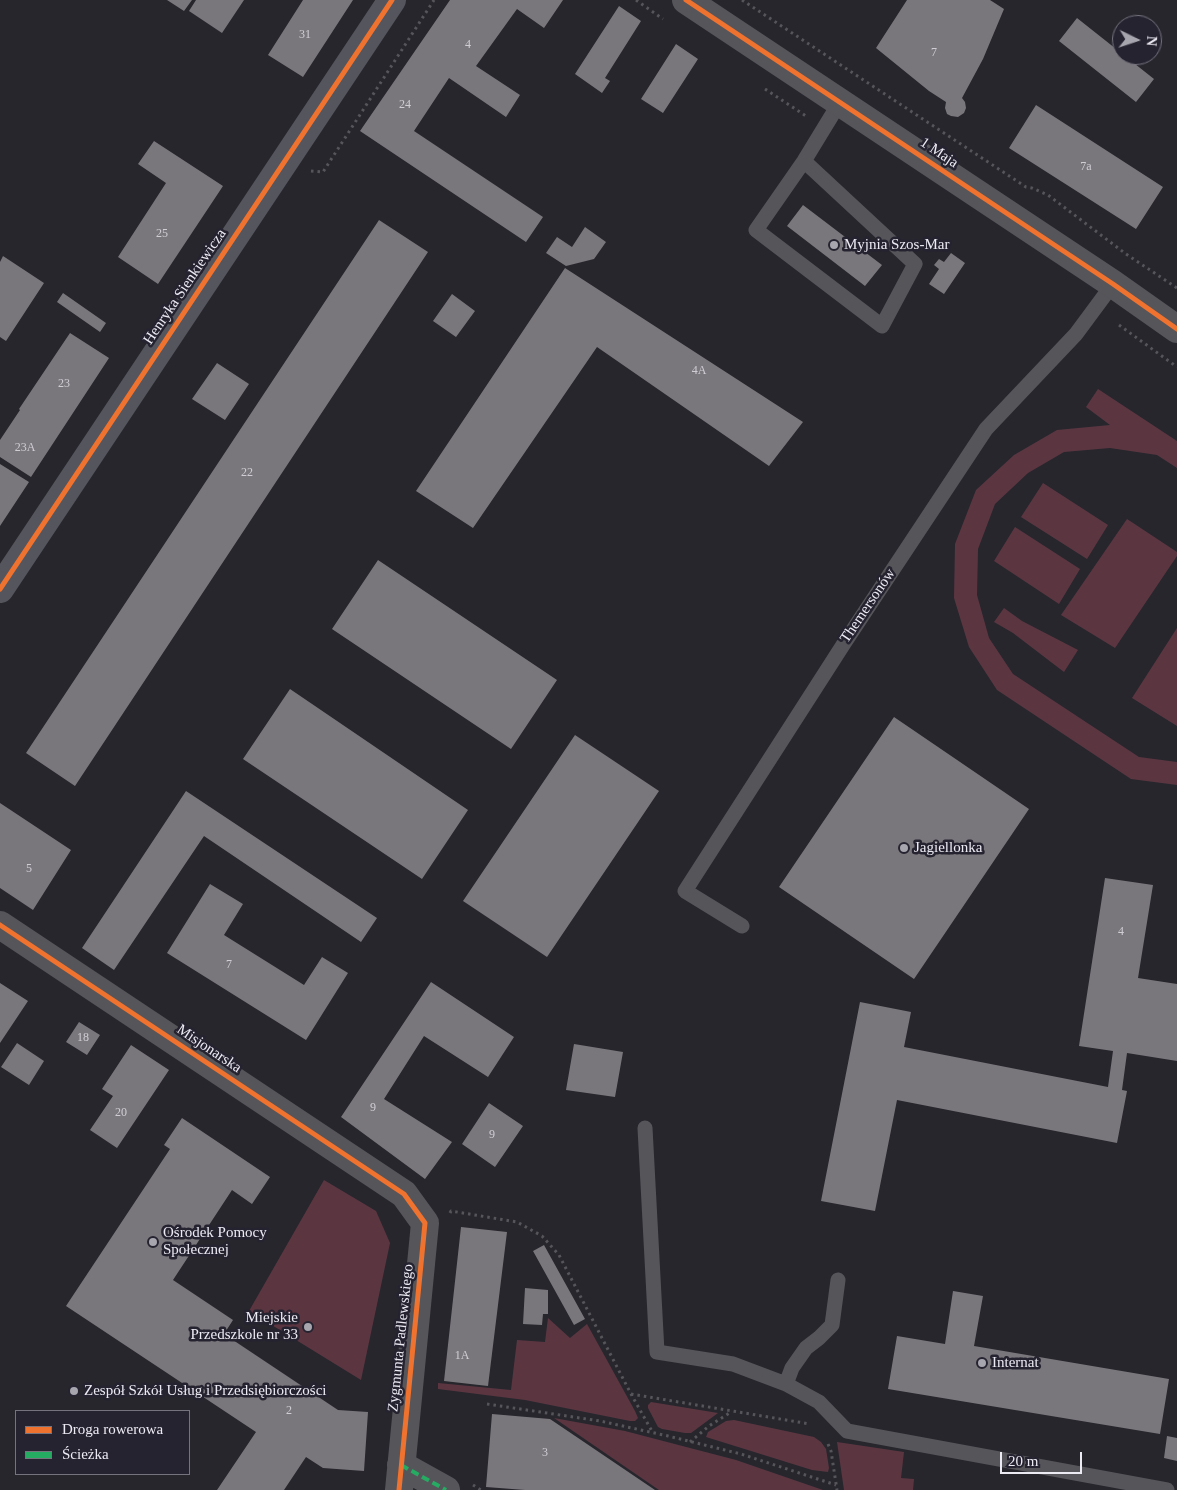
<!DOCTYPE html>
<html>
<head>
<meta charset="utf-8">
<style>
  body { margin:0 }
  #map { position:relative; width:1177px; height:1490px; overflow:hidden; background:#27262d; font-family:Georgia,serif }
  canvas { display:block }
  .legend { position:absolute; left:15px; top:1410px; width:175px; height:65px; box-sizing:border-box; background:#262330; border:1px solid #75737e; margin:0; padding:6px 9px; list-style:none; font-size:15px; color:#eceaf3 }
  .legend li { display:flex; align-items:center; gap:10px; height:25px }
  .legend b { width:25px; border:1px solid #75737e }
  .north { position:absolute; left:1112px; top:15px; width:50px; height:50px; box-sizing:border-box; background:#262330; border:1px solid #75737e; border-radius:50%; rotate:94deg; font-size:14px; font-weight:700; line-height:20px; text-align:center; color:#eceaf3 }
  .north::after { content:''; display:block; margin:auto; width:18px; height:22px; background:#a7a5ae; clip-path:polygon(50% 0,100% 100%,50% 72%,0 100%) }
  .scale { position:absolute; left:1000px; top:1452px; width:82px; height:22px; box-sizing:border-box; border:2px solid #eceaf3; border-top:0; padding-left:6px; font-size:15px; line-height:18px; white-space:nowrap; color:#eceaf3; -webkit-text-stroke:4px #262330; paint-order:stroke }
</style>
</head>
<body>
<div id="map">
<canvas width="1177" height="1490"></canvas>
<ul class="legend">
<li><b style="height:6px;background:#ef722f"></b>Droga rowerowa</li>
<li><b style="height:6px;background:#26ab63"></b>Ścieżka</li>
</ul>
<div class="north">N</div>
<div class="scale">20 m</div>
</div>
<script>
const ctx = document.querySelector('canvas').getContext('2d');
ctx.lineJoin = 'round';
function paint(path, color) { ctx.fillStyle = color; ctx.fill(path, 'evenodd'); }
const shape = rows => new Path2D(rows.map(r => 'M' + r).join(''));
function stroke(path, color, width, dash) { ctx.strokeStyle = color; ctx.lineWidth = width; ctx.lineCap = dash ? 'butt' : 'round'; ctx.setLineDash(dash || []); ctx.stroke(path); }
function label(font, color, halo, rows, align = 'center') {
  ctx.font = font + ' Georgia,serif'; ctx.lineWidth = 5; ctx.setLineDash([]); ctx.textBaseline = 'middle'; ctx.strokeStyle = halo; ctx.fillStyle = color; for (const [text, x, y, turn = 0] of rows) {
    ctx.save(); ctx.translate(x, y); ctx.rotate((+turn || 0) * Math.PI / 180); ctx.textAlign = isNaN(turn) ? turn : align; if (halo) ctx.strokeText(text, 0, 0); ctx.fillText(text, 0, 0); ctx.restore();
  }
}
paint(shape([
  [1098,389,1177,441,1177,468,1157,455,1110,448,1064,452,1028,473,995,504,978,549,977,595,989,638,1013,674,1139,757,1177,762,1177,785,1131,779,997,690,969,647,954,598,955,544,976,490,1014,455,1057,430,1110,425,1086,407],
  [1043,483,1108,525,1087,559,1021,517],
  [1127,519,1177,552,1177,556,1115,648,1061,615],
  [1015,527,1080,569,1059,604,994,561],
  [1004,608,1022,621,1078,650,1064,672,1013,633,994,622],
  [1177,628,1177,726,1132,698],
  [324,1180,376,1211,390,1243,361,1380,249,1311],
  [548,1318,570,1338,587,1324,635,1411,638,1418,635,1421,630,1421,525,1400,438,1389,438,1383,511,1390,517,1340,545,1342],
  [651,1402,718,1413,691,1433,685,1433,662,1429,658,1427,648,1408,648,1405],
  [554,1418,625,1431,736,1460,823,1490,659,1490],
  [734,1420,814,1437,821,1442,826,1449,829,1468,828,1472,812,1470,706,1437,708,1432,726,1421],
  [837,1442,904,1452,901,1478,914,1479,913,1490,844,1490]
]), '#5b3641');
paint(shape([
  [167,0,192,0,184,11],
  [196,0,244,0,222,33,189,11],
  [303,0,353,0,303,77,268,55],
  [450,0,563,0,544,28,517,9,476,66,520,95,506,117,449,78,414,131,543,217,526,242,360,131],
  [907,0,990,0,1004,9,983,59,962,98,965,102,966,108,964,113,958,117,951,116,947,114,945,108,946,102,929,91,876,48],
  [619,6,641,21,605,78,610,81,602,93,575,74],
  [1077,18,1154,79,1136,102,1059,41],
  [676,44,698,59,663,113,641,99],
  [1036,105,1163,187,1136,229,1009,148],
  [154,141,223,186,158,284,118,257,166,183,138,164],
  [803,205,882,265,865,286,787,226],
  [379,220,428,252,75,786,26,753],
  [585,227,606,242,594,259,566,266,546,253,557,237,572,247],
  [951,253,965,263,944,294,929,284,939,269,934,265,939,259,944,262],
  [3,256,44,283,6,341,0,337,0,262],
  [565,268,803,422,769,466,597,347,473,528,416,491],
  [63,293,106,323,100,332,57,302],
  [452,294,475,311,456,337,433,321],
  [70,333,109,358,31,477,0,457,0,440,20,410,19,409],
  [217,363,249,384,225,420,192,399],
  [0,464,29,482,0,526],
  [378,560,557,680,511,749,332,629],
  [290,689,468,810,422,879,243,759],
  [894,717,1029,809,914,979,779,887],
  [575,735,659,791,547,957,463,901],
  [186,791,377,918,361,942,204,836,114,970,82,948],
  [0,803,71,850,33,910,0,888],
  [1105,878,1153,885,1138,978,1177,984,1177,1061,1127,1053,1122,1090,1127,1091,1117,1143,897,1100,875,1211,821,1201,860,1002,911,1012,904,1047,1108,1087,1113,1051,1079,1046],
  [210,884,243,904,224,935,304,985,322,957,348,973,306,1040,167,953],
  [431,982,514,1037,488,1077,424,1036,384,1099,452,1142,425,1179,341,1117],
  [0,983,28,1001,0,1043],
  [79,1022,100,1035,87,1055,66,1042],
  [17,1043,44,1061,29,1085,1,1067],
  [574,1044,623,1052,615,1097,566,1090],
  [131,1045,169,1070,117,1148,90,1130,113,1096,102,1089],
  [489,1103,523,1126,495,1167,462,1144],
  [182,1118,270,1177,252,1204,232,1190,173,1280,233,1320,224,1334,338,1410,368,1412,364,1471,323,1468,306,1457,284,1490,217,1490,256,1432,66,1306,170,1149,164,1145],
  [461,1227,507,1232,488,1386,444,1381],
  [544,1245,585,1319,574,1325,533,1251],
  [525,1288,548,1290,548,1314,543,1314,542,1325,523,1324],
  [953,1291,983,1296,974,1346,1169,1379,1160,1434,888,1389,897,1336,945,1344],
  [492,1414,550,1419,655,1490,525,1490,486,1487],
  [1167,1436,1177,1438,1177,1461,1164,1458]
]), '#7a777c');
stroke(shape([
  [636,0,663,19],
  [742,0,1026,187,1032,188,1048,195,1126,254,1177,288],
  [765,89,806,116],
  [311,171,323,172,434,0],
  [1119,325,1177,367],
  [450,1213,451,1211,517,1222,542,1236,559,1255,631,1394,653,1433],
  [631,1394,810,1424],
  [487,1404,600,1421,668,1436,741,1454,836,1485],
  [690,1442,709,1426,731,1412],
  [828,1444,831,1451,837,1490],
  [473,1485,481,1490]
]), '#56555a', 3, [2.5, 4]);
stroke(shape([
  [804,161,915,264,882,326,756,230,804,161,840,102],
  [742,926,685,891,843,645,986,429,1076,334,1113,284],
  [645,1128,657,1352,733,1364,786,1384,819,1402,847,1431,1167,1490],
  [786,1384,792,1368,806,1348,819,1338,832,1325,838,1280]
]), '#56555a', 15);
stroke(shape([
  [686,0,1113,284,1177,329],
  [0,925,404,1194,425,1223,399,1490],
  [401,1465,446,1490]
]), '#56555a', 28);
stroke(shape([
  [0,589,392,0]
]), '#54555d', 28);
stroke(shape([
  [401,1465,446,1490]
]), '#26ab63', 4, [8, 4]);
stroke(shape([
  [686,0,1113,284,1177,329],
  [0,589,392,0],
  [0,925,404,1194,425,1223,399,1490]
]), '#ef722f', 5);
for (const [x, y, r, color] of [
  [834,245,5,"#a7a5ae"],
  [904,848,5,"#a7a5ae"],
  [153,1242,5,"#a7a5ae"],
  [308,1327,5,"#a7a5ae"],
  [982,1363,5,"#a7a5ae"],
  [74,1391,5,"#a7a5ae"]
]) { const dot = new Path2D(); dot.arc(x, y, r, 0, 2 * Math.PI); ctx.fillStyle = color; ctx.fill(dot); stroke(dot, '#262330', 2); }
label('12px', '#d0cdd5', null, [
  ["31",305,35],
  ["4",468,45],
  ["7",934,53],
  ["24",405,105],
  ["7a",1086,167],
  ["25",162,234],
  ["4A",699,371],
  ["23",64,384],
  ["23A",25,448],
  ["22",247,473],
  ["5",29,869],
  ["4",1121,932],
  ["7",229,965],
  ["18",83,1038],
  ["9",373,1108],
  ["20",121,1113],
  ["9",492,1135],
  ["1A",462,1356],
  ["2",289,1411],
  ["3",545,1453]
]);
label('15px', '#eceaf3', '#262330', [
  ["1 Maja",939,153,34],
  ["Henryka Sienkiewicza",185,287,-56],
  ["Themersonów",868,606,-56],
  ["Misjonarska",209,1049,34],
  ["Zygmunta Padlewskiego",401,1338,-84]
]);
label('15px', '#eceaf3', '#262330', [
  ["Myjnia Szos-Mar",844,245],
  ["Jagiellonka",914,848],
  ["Ośrodek Pomocy",163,1233],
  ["Społecznej",163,1250],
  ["Miejskie",298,1318,"right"],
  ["Przedszkole nr 33",298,1335,"right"],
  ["Internat",992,1363],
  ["Zespół Szkół Usług i Przedsiębiorczości",84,1391]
], 'left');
</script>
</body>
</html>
